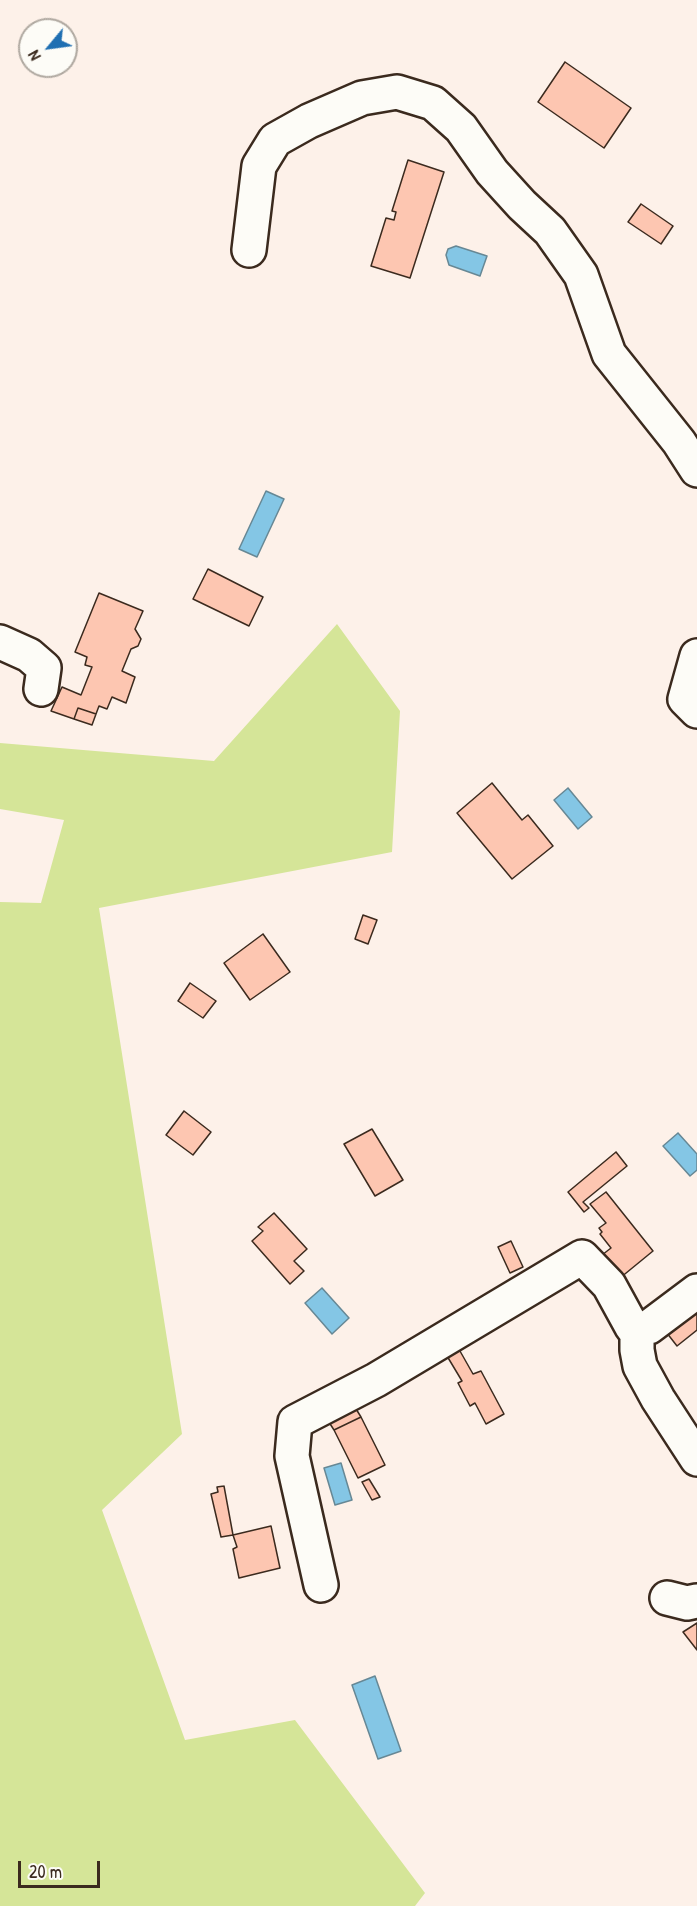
<!DOCTYPE html>
<html>
<head>
<meta charset="utf-8">
<style>
  body { margin:0 }
  #map { position:relative; width:697px; height:1906px; overflow:hidden; background:#fdf1e9; font-family:"Patrick Hand",sans-serif }
  canvas { display:block }
  .north { position:absolute; left:18px; top:18px; width:60px; height:60px; box-sizing:border-box; background:#fdfcf7; border:2px solid #afa8a0; border-radius:50%; rotate:241deg; font-size:16px; font-weight:700; line-height:24px; text-align:center; color:#3b2a1e }
  .north::after { content:''; display:block; margin:auto; width:21px; height:27px; background:#1f6fb2; clip-path:polygon(50% 0,100% 100%,50% 72%,0 100%) }
  .scale { position:absolute; left:18px; top:1861px; width:82px; height:27px; box-sizing:border-box; border:3px solid #3b2a1e; border-top:0; padding-left:8px; font-size:18px; line-height:21px; white-space:nowrap; color:#3b2a1e; -webkit-text-stroke:4px #fdfcf7; paint-order:stroke }
</style>
</head>
<body>
<div id="map">
<canvas width="697" height="1906"></canvas>
<div class="north">N</div>
<div class="scale">20 m</div>
</div>
<script>
const ctx = document.querySelector('canvas').getContext('2d');
ctx.lineJoin = 'round';
function paint(path, color) { ctx.fillStyle = color; ctx.fill(path, 'evenodd'); }
const shape = rows => new Path2D(rows.map(r => 'M' + r).join(''));
function stroke(path, color, width, dash) { ctx.strokeStyle = color; ctx.lineWidth = width; ctx.lineCap = dash ? 'butt' : 'round'; ctx.setLineDash(dash || []); ctx.stroke(path); }
paint(shape([
  [337,624,400,711,392,852,99,908,182,1434,102,1510,185,1740,295,1720,425,1893,415,1906,0,1906,0,902,41,903,64,820,0,809,0,743,214,761]
]), '#d5e598');
const water = shape([
  [456,246,487,256,480,276,449,265,446,255,448,249,456,246],
  [266,491,284,499,257,557,239,549,266,491],
  [568,788,592,817,578,829,554,800,568,788],
  [678,1133,697,1154,697,1170,690,1176,663,1146,678,1133],
  [322,1288,349,1318,332,1334,305,1303,322,1288],
  [341,1463,352,1500,335,1505,324,1468,341,1463],
  [375,1676,401,1751,378,1759,352,1685,375,1676]
]);
paint(water, '#84c6e5');
stroke(water, '#678895', 1.5);
const building = shape([
  [565,62,631,108,604,148,538,102,565,62],
  [408,160,444,172,410,278,371,266,386,218,394,220,396,212,392,211,408,160],
  [641,204,673,226,661,244,628,222,641,204],
  [208,569,263,597,249,626,193,599,208,569],
  [99,593,143,611,135,629,141,639,138,646,131,649,122,671,135,677,126,703,112,697,107,709,99,706,96,714,78,708,74,719,51,711,62,687,81,695,92,667,85,665,87,657,75,652,99,593],
  [78,708,96,714,92,725,74,719,78,708],
  [492,783,522,820,528,815,553,846,512,879,457,813,492,783],
  [363,915,377,920,368,944,355,939,363,915],
  [263,934,290,972,250,1000,224,963,263,934],
  [190,983,216,1001,203,1018,178,1001,190,983],
  [184,1111,211,1132,193,1155,166,1135,184,1111],
  [372,1129,403,1180,375,1196,344,1144,372,1129],
  [616,1152,627,1166,583,1202,589,1208,584,1212,568,1192,616,1152],
  [606,1192,653,1251,620,1278,602,1255,611,1248,600,1234,602,1232,599,1228,606,1223,590,1204,606,1192],
  [274,1213,307,1249,294,1261,304,1271,290,1284,252,1241,263,1231,258,1227,274,1213],
  [511,1241,523,1267,510,1273,498,1247,511,1241],
  [697,1301,697,1330,677,1346,663,1328,697,1301],
  [456,1344,473,1374,481,1371,504,1414,486,1424,475,1403,470,1406,458,1383,462,1381,447,1356,456,1344],
  [353,1404,361,1417,334,1430,325,1416,353,1404],
  [361,1417,385,1465,358,1478,334,1430,361,1417],
  [369,1479,380,1497,372,1500,362,1482,369,1479],
  [224,1486,233,1535,221,1537,211,1494,218,1492,217,1487,224,1486],
  [271,1526,280,1568,239,1578,233,1549,237,1547,233,1535,271,1526],
  [697,1623,697,1650,683,1632,697,1623]
]);
paint(building, '#fdc6b1');
stroke(building, '#3b2a1e', 1.5);
const minor = shape([
  [249,250,259,166,275,140,309,121,362,98,397,92,433,103,461,128,492,172,522,205,550,231,581,275,609,354,679,442,697,470],
  [0,642,29,655,44,668,41,689],
  [697,656,685,699,697,711],
  [637,1330,637,1350,640,1366,658,1399,697,1459],
  [637,1330,649,1327,697,1291],
  [321,1585,292,1456,295,1422,376,1380,582,1257,609,1285,632,1327,637,1330],
  [667,1598,687,1603,697,1601]
]);
stroke(minor, '#3b2a1e', 38);
stroke(minor, '#fdfcf7', 33);
</script>
</body>
</html>
